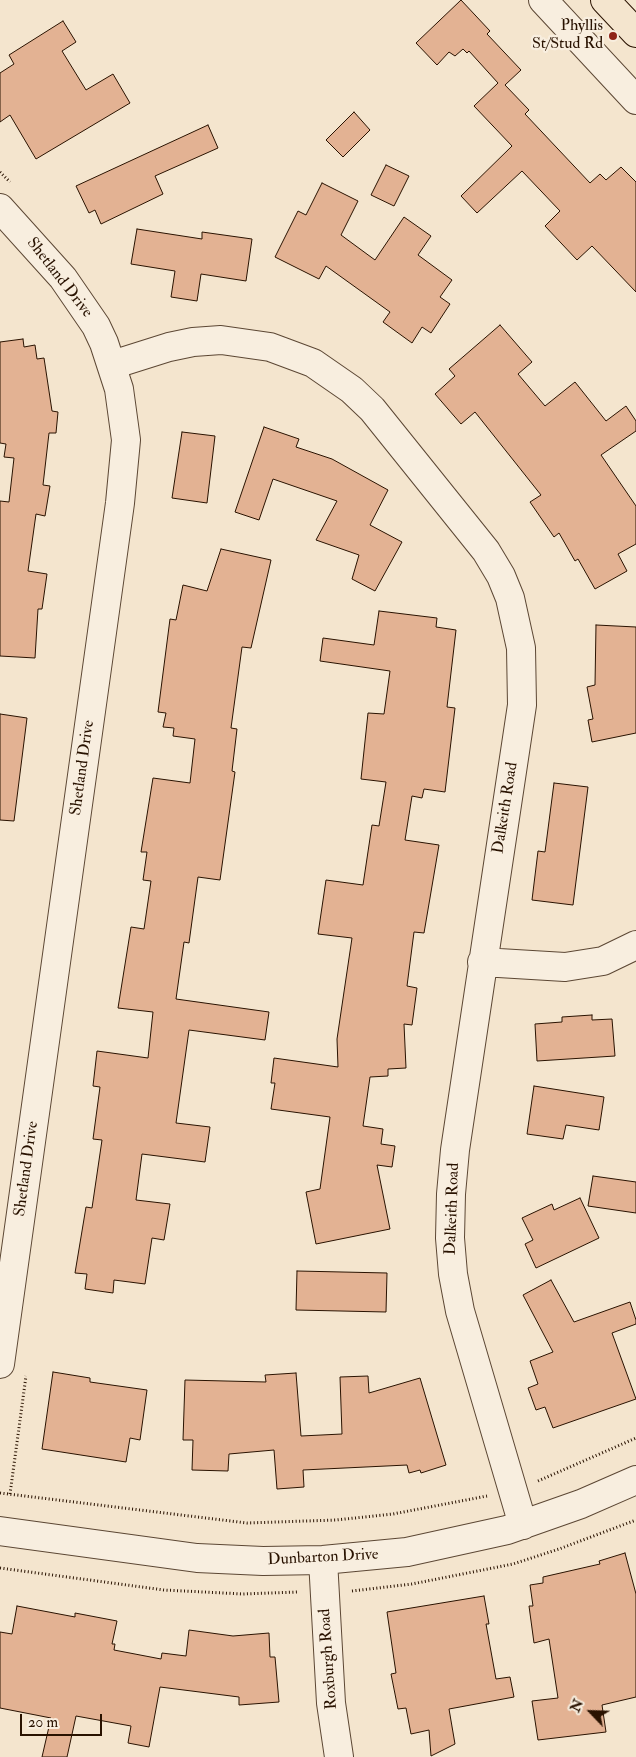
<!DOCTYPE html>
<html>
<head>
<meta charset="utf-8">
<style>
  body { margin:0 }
  #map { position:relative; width:636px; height:1757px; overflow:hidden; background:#f4e5ce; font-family:"IM FELL Double Pica",serif }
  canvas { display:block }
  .north { position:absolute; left:566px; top:1687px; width:50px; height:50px; -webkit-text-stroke:4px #f8eedf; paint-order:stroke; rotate:294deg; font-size:14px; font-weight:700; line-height:20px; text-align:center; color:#291200 }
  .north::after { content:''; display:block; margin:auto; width:18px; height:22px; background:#291200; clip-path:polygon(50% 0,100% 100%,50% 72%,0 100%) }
  .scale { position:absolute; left:20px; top:1714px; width:82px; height:22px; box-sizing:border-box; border:2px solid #291200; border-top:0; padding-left:6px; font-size:15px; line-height:18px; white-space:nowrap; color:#291200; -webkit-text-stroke:4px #f8eedf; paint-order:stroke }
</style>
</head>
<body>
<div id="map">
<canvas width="636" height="1757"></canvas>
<div class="north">N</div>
<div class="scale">20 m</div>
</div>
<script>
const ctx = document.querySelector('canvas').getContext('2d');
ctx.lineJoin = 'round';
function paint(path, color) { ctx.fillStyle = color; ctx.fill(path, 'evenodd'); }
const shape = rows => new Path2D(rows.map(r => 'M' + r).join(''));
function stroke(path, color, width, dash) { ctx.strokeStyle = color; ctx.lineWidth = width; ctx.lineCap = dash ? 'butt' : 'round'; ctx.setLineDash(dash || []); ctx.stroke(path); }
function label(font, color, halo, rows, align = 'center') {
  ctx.font = font + ' "IM FELL Double Pica",serif'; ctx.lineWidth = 4.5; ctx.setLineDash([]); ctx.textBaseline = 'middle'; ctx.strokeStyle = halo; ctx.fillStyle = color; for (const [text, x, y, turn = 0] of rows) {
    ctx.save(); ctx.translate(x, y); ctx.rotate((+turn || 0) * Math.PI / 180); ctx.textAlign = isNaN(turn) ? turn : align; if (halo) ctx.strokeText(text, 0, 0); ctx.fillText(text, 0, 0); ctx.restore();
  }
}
const building = shape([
  [461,0,490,31,487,34,521,70,505,85,529,110,525,114,590,183,600,174,606,180,621,167,636,182,636,292,592,246,577,260,545,226,560,211,522,171,477,213,461,196,512,146,474,106,498,83,469,51,467,53,463,49,455,56,449,52,437,65,416,43,461,0],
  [63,21,76,42,62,51,86,90,113,74,130,103,36,159,10,115,0,122,0,73,14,64,9,55,63,21],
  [354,112,370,130,343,157,326,140,354,112],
  [208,125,218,148,155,176,163,194,101,224,95,210,89,213,76,186,208,125],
  [386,165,409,176,394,206,371,195,386,165],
  [322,183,358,201,341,235,375,260,404,217,431,236,418,255,452,280,440,297,450,304,431,333,422,327,412,343,383,322,390,312,326,266,319,279,275,257,298,211,306,215,322,183],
  [137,229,202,239,202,232,252,239,246,281,201,274,197,301,171,297,175,271,131,264,137,229],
  [500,325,532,362,518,374,545,406,575,382,606,421,626,406,636,421,636,431,601,455,636,506,636,544,618,554,627,571,595,589,578,559,575,561,559,533,554,537,530,502,541,495,475,412,461,424,435,394,455,376,449,369,500,325],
  [23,339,24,347,35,345,37,359,44,358,52,411,58,412,56,433,49,433,43,485,50,486,45,516,36,514,28,571,47,574,42,609,38,609,35,658,0,656,0,501,9,502,14,458,4,457,6,444,0,443,0,342,23,339],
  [264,427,299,439,296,447,332,459,388,490,370,525,402,542,375,591,352,579,359,555,316,540,337,501,273,479,259,520,235,512,264,427],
  [182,432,215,436,207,503,172,498,182,432],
  [221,549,271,560,251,648,242,647,231,728,237,729,232,771,235,772,220,880,198,877,189,943,184,942,176,999,269,1012,265,1040,189,1030,176,1123,210,1127,205,1162,142,1154,136,1200,170,1204,164,1240,152,1238,145,1284,114,1280,113,1293,85,1289,87,1274,75,1273,86,1207,92,1208,102,1140,93,1139,100,1087,93,1086,97,1051,148,1058,153,1012,118,1008,131,927,144,929,151,881,143,880,147,852,141,852,153,778,190,783,195,739,173,736,174,728,163,727,166,713,158,712,170,619,176,620,183,585,207,591,221,549],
  [379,611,437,618,436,627,456,630,447,707,455,708,445,792,424,789,422,798,412,796,405,840,439,845,424,933,414,932,407,986,417,988,412,1025,404,1024,406,1068,388,1069,388,1076,370,1077,363,1126,383,1129,381,1144,395,1146,392,1167,377,1165,390,1229,316,1244,306,1192,320,1189,330,1117,271,1109,275,1083,271,1083,274,1058,338,1067,337,1039,352,938,318,934,326,880,363,885,372,825,379,826,386,782,361,779,368,713,384,714,390,671,320,661,323,638,374,645,379,611],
  [596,625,636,627,636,733,592,742,588,720,593,719,587,687,595,685,596,625],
  [0,714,27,718,14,821,0,820,0,714],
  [554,783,588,787,573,905,532,900,538,851,545,852,554,783],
  [592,1015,592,1020,612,1019,615,1056,537,1061,535,1024,562,1022,562,1017,592,1015],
  [534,1086,604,1097,599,1130,566,1125,563,1139,527,1134,534,1086],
  [593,1176,636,1182,636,1213,588,1206,593,1176],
  [580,1198,599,1238,536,1268,525,1244,533,1240,522,1218,552,1204,554,1210,580,1198],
  [297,1271,387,1273,386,1312,296,1310,297,1271],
  [551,1280,574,1322,630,1302,636,1320,636,1324,612,1333,636,1399,553,1428,545,1407,536,1410,528,1388,538,1384,530,1361,553,1352,523,1295,551,1280],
  [53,1372,90,1378,90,1382,147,1390,140,1440,130,1438,126,1462,42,1449,53,1372],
  [296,1373,301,1436,342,1434,340,1377,368,1376,369,1393,420,1378,446,1465,421,1473,420,1470,409,1473,407,1465,303,1470,304,1487,277,1489,274,1450,229,1454,228,1471,192,1470,193,1440,183,1440,185,1380,266,1382,265,1375,296,1373],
  [625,1553,636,1594,636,1697,602,1705,606,1732,538,1740,532,1701,558,1698,549,1639,534,1643,529,1606,533,1606,530,1585,543,1583,543,1577,600,1564,599,1561,625,1553],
  [484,1596,489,1624,486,1624,496,1679,510,1677,514,1697,449,1709,455,1744,431,1756,429,1730,411,1734,406,1708,398,1709,391,1674,396,1673,387,1612,484,1596],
  [17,1606,75,1617,75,1613,117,1621,112,1644,115,1644,114,1650,161,1659,162,1653,186,1656,189,1630,233,1636,269,1633,270,1657,275,1657,279,1702,239,1705,239,1697,160,1687,149,1747,128,1743,131,1726,76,1716,67,1757,42,1757,51,1718,0,1708,0,1632,12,1634,17,1606]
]);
paint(building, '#e3b293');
stroke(building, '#291200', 1);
const minor = shape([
  [543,0,636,100],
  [0,208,63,278,96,326,104,343,119,389,126,440,120,503,0,1364],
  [112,365,169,347,193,342,221,340,270,347,313,363,352,390,372,409,486,551,501,576,510,598,521,648,522,705,455,1150,451,1194,450,1238,453,1274,460,1311,523,1525],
  [482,962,565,967,603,961,636,945],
  [0,1531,197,1558,263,1561,323,1560,407,1552,507,1530,581,1504,636,1480],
  [323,1560,331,1703,339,1757]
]);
const major = shape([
  [605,0,636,33]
]);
stroke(minor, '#5c4734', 30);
stroke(major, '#291200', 30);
stroke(shape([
  [0,172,10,182],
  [538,1481,636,1438],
  [0,1493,247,1523,336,1520,393,1514,487,1496],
  [10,1494,26,1376],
  [0,1568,164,1590,243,1594,298,1592],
  [352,1591,412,1584,513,1564,559,1549,636,1520]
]), '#291200', 3, [1, 2.5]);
stroke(minor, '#f8eedf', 28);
stroke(major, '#f4e5ce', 28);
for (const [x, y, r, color] of [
  [613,36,5,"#8f2418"]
]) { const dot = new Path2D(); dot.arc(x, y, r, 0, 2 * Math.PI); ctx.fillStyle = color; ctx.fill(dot); stroke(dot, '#f8eedf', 2); }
label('16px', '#291200', '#f8eedf', [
  ["Phyllis",603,27],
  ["St/Stud Rd",603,45]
], 'right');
label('16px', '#291200', '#f8eedf', [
  ["Shetland Drive",59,278,52],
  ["Shetland Drive",83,768,-82],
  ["Dalkeith Road",506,808,-81],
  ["Shetland Drive",27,1169,-82],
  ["Dalkeith Road",453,1209,-88],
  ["Dunbarton Drive",323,1558,-3],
  ["Roxburgh Road",329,1659,-94]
]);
</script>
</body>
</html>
